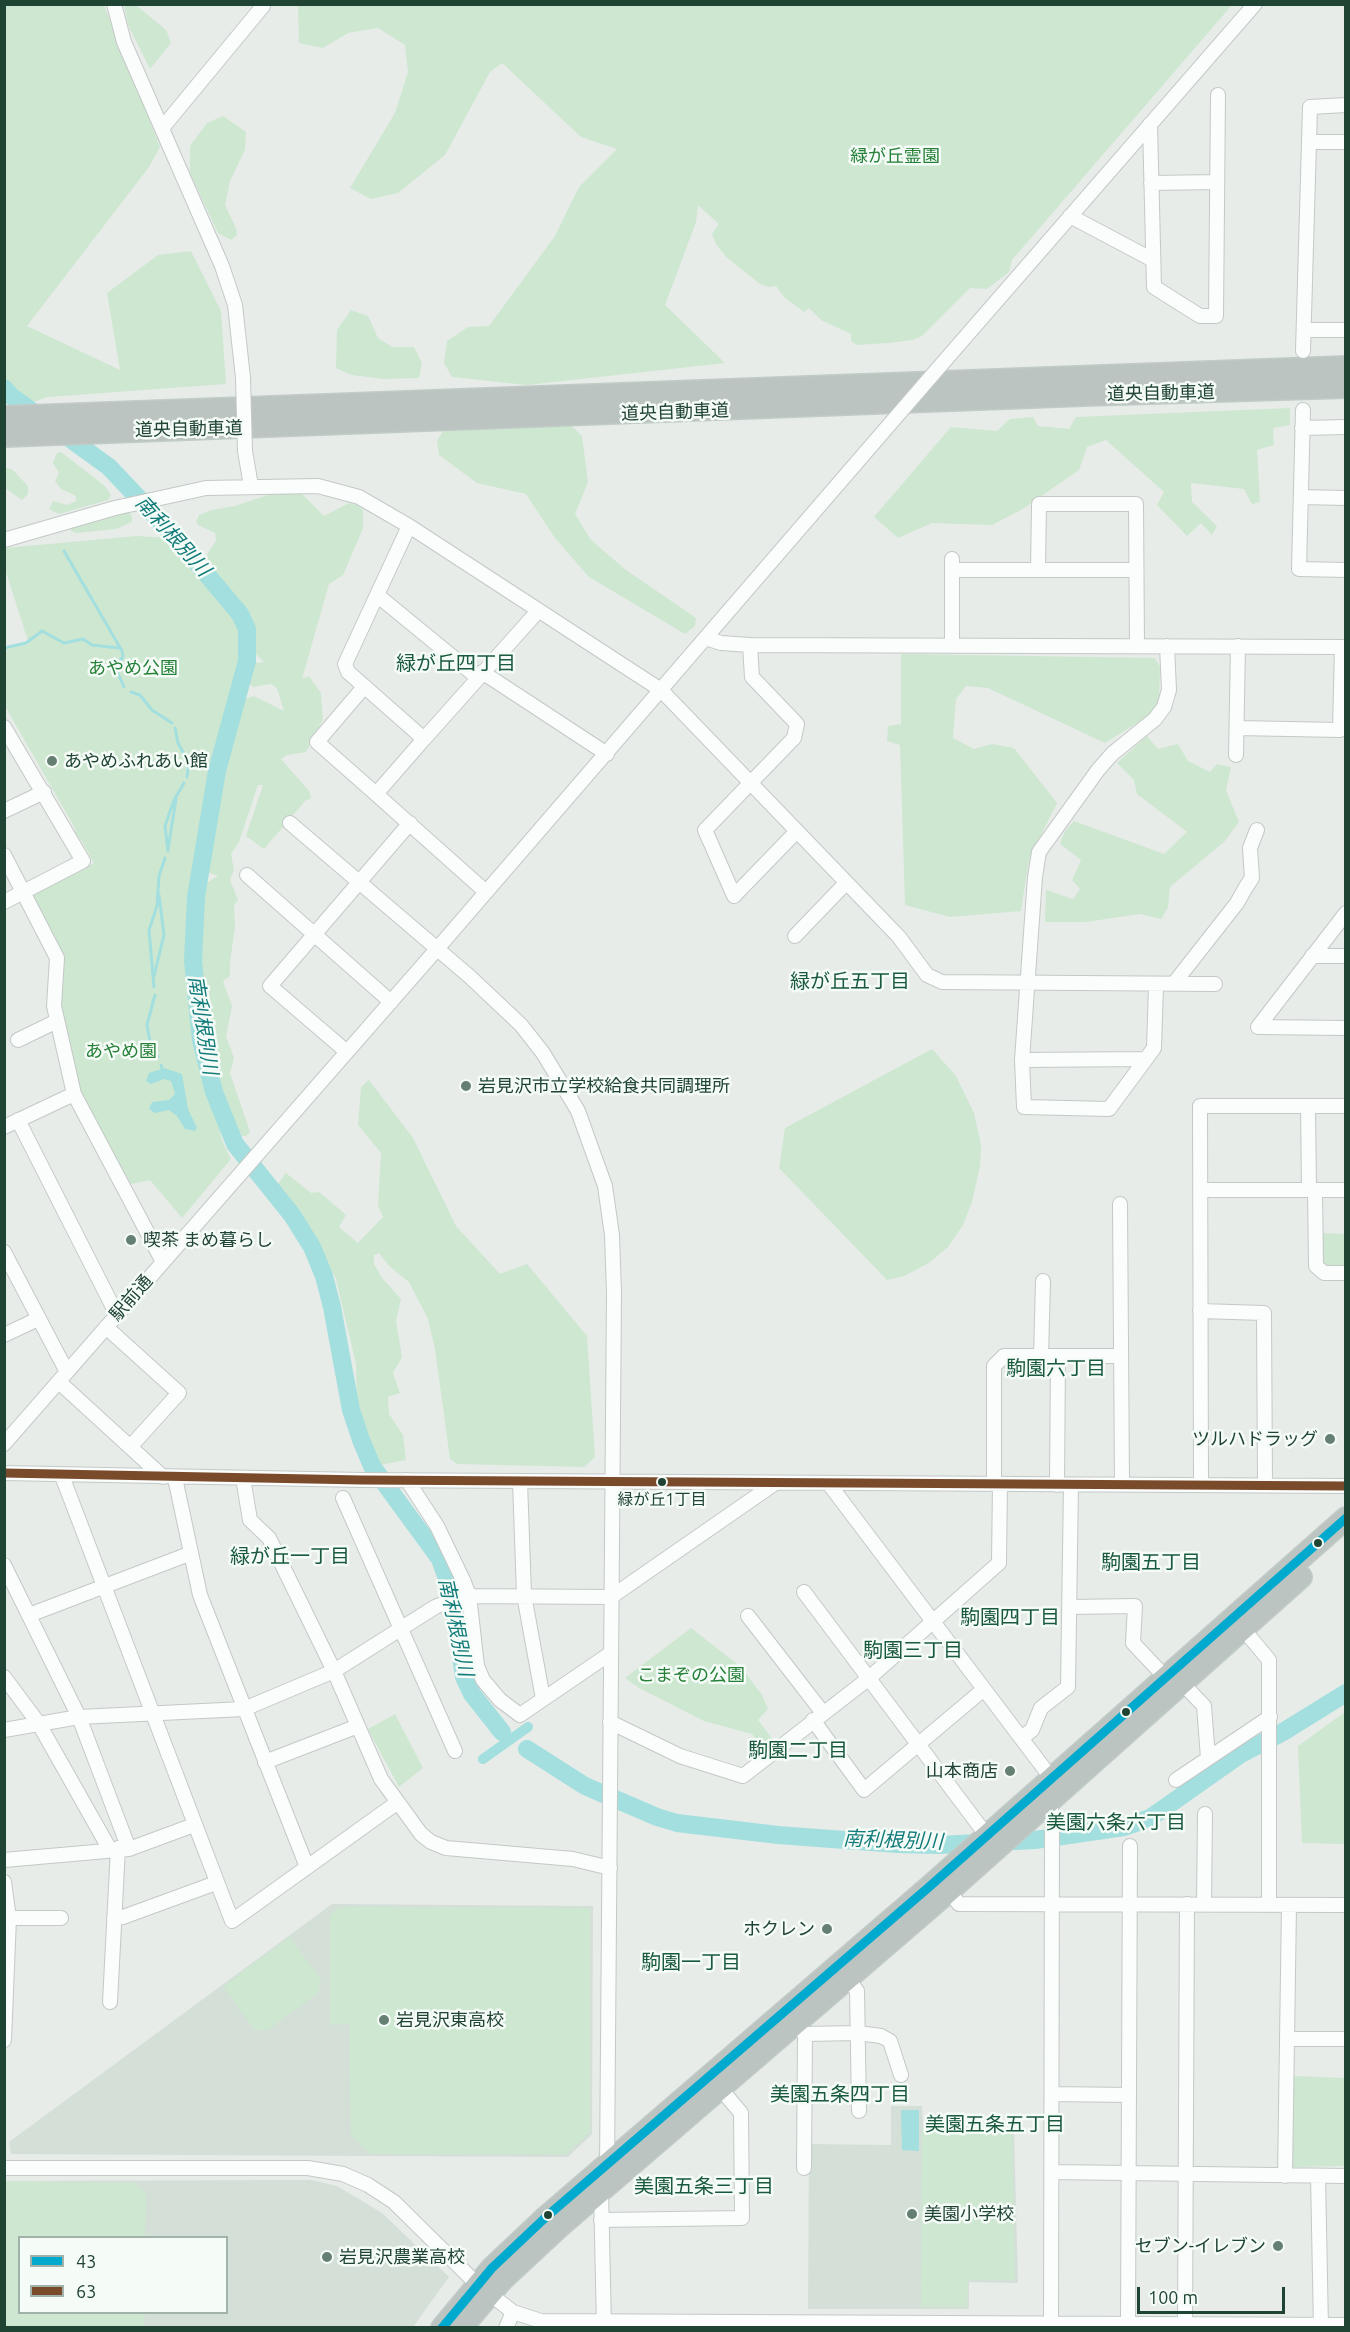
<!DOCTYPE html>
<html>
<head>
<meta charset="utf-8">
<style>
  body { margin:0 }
  #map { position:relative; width:1350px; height:2332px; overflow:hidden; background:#e7ece9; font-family:Ubuntu,sans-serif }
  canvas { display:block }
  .frame { position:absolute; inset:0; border:6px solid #204434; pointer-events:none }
  .legend { position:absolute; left:18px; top:2236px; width:210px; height:78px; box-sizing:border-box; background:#f5fbf7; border:2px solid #a0b2a9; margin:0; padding:8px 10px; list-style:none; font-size:18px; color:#204434 }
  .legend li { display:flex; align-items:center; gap:12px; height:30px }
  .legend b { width:30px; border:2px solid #a0b2a9 }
  .scale { position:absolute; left:1137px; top:2287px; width:148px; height:27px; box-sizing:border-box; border:3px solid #204434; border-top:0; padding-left:8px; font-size:18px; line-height:21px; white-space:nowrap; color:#204434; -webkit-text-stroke:4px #f5fbf7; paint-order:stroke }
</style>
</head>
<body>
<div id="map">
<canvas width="1350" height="2332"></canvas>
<div class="frame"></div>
<ul class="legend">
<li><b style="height:8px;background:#00a9ce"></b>43</li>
<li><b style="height:8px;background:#7a4b2a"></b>63</li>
</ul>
<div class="scale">100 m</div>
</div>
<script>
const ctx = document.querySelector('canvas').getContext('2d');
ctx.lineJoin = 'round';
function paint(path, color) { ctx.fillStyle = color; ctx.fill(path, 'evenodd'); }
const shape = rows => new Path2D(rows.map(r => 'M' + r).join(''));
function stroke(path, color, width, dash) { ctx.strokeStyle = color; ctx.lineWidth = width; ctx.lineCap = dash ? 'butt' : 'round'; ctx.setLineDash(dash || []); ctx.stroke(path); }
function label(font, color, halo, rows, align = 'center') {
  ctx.font = font + ' Ubuntu,"Noto Sans JP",sans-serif'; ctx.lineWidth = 5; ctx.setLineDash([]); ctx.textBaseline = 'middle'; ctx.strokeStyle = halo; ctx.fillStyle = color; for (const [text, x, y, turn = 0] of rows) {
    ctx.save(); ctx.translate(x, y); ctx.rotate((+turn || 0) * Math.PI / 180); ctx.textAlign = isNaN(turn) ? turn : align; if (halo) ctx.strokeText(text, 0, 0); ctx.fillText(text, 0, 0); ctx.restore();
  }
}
paint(shape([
  [332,1904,593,1906,592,2134,568,2157,11,2154,9,2142],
  [891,2106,922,2106,923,2124,1014,2129,1018,2283,969,2282,969,2309,808,2309,809,2144,891,2145],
  [311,2180,337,2186,382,2213,449,2277,413,2327,5,2328,5,2181],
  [20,2238,226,2238,226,2312,20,2312]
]), '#d4dfd8');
paint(shape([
  [5,5,104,5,160,147,149,167,27,326,120,370,107,293,158,255,191,251,221,311,226,384,48,397,30,403,11,393,5,384],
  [124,5,136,5,166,30,171,43,150,69,128,25],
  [298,5,298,4,1232,5,1012,260,1009,272,987,289,970,288,922,336,913,340,888,343,857,345,851,341,851,334,821,320,809,308,804,312,784,297,776,286,769,287,760,284,726,257,716,244,712,234,719,224,698,205,696,222,665,305,725,363,527,385,452,377,444,363,447,341,468,327,489,326,555,236,579,187,617,149,581,137,502,63,490,72,445,155,398,193,371,199,350,188,395,113,408,72,405,45,378,28,348,33,323,48,299,43],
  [223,116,246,132,245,150,230,181,225,205,236,228,237,235,231,240,218,233,190,173,190,146,207,123],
  [351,310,368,316,378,338,392,347,414,347,422,363,419,378,383,379,352,375,336,368,337,330],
  [1290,408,1290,425,1273,428,1274,445,1257,450,1260,502,1252,504,1244,489,1191,483,1192,502,1217,526,1212,535,1201,523,1187,536,1157,505,1164,492,1106,440,1087,447,1079,470,1021,510,992,525,932,523,898,538,874,517,951,427,997,431,1010,419,1033,417,1038,426,1069,429,1076,417],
  [562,424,572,426,582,436,588,482,575,514,591,540,626,570,696,618,695,626,685,634,589,577,555,538,526,494,477,483,439,455,437,441,444,429],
  [61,452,105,486,111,495,108,500,59,514,49,509,53,501,67,505,76,501,76,496,61,489,55,481,59,473,53,463,57,453],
  [4,467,13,470,28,486,28,494,22,500,5,488],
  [300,492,324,516,349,503,357,505,363,510,363,528,343,575,329,584,302,679,309,676,321,693,323,719,306,752,287,755,281,759,310,792,311,799,306,800,264,849,246,836,263,785,258,785,239,842,231,854,234,870,230,880,238,900,234,905,235,927,230,962,230,976,223,981,232,1006,226,1036,234,1058,230,1073,250,1132,246,1136,235,1136,215,1102,193,1028,223,1143,231,1159,182,1218,150,1180,131,1184,78,1091,57,1007,61,957,30,895,94,863,81,840,73,833,76,830,5,706,5,649,29,644,4,566,5,548,137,536,168,538,234,616,242,633,243,655,239,689,219,742,195,847,205,811,222,793,230,736,245,699,254,696,284,711,277,688,271,684,253,687,246,681,252,663,264,662,251,649,254,633,244,608,208,569,207,554,216,541,215,533,198,525,196,522,199,515,212,510,235,506,274,493],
  [194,854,197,863,207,872,218,876,193,891,189,923],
  [128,512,132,516,132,522,116,529,77,533,71,531,71,526,90,519],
  [901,654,1155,658,1160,667,1159,702,1145,718,1105,743,988,688,966,686,956,699,953,738,974,749,992,744,1014,748,1057,803,1029,859,1021,911,950,917,905,905,900,745,887,741,888,726,901,724],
  [1147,736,1158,749,1178,744,1188,761,1210,772,1217,764,1231,767,1226,790,1239,822,1225,841,1170,887,1168,908,1161,919,1140,914,1086,922,1045,922,1046,890,1073,899,1080,889,1072,880,1081,860,1060,844,1065,831,1074,821,1164,854,1187,832,1137,794,1134,780,1117,763],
  [932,1049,956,1076,974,1113,981,1145,980,1166,972,1202,963,1225,948,1247,929,1263,904,1276,887,1280,779,1168,785,1128],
  [369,1080,413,1138,456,1226,500,1274,527,1264,587,1336,595,1457,584,1467,457,1464,450,1459,435,1349,428,1319,409,1282,389,1266,379,1253,374,1255,374,1264,382,1278,401,1299,396,1321,402,1357,393,1373,400,1393,388,1397,389,1414,403,1435,406,1460,380,1465,357,1412,356,1364,336,1279,305,1220,278,1184,286,1173,311,1193,319,1192,346,1215,339,1227,358,1243,383,1217,378,1205,381,1153,358,1125,361,1087],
  [1319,1233,1345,1234,1345,1269,1329,1269,1320,1263],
  [691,1628,741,1667,762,1695,768,1709,758,1720,774,1741,764,1749,752,1734,704,1721,639,1688,625,1678],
  [1345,1712,1345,1844,1302,1843,1298,1746],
  [395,1714,423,1768,399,1787,368,1729],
  [339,1907,590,1908,590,2132,566,2154,371,2154,351,2136,349,2024,330,2025,330,1915],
  [290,1937,321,1980,318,1993,268,2030,254,2030,223,1986],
  [1293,2076,1345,2078,1345,2166,1293,2167],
  [922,2129,1012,2133,1015,2280,968,2280,967,2307,921,2307],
  [5,2181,134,2183,146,2194,145,2237,20,2238,20,2312,145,2313,144,2327,5,2327]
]), '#cee7d1');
paint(shape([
  [164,1068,182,1074,188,1109,197,1128,195,1131,185,1129,177,1116,169,1110,155,1113,149,1109,152,1102,169,1100,175,1094,171,1081,164,1079,151,1084,146,1081,149,1073],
  [901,2110,919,2110,919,2151,902,2150]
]), '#a3dfde');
stroke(shape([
  [64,551,122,651,123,656,116,669,124,687],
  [4,648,26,643,42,631,64,643,83,639,92,645,119,648],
  [131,692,140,695,152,710,172,723],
  [175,728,178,743,189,763,187,777],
  [168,849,176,799],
  [168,851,165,826,174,800,184,783],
  [154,976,164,935,159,895],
  [154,987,149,930,157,906,159,876,165,858],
  [155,995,147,1025,150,1042,158,1057],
  [161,1065,162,1068]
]), '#a3dfde', 3);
stroke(shape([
  [483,1759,528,1727]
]), '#a3dfde', 10);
stroke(shape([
  [4,388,11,396,109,467,177,539,240,614,247,629,247,661,217,771,196,897,193,961,201,1040,214,1092,235,1144,292,1215,312,1247,324,1276,332,1307,351,1410,361,1440,372,1466,440,1559,451,1590,464,1677,472,1694,502,1732],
  [527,1749,585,1786,657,1817,677,1823,778,1835,898,1844,940,1845,1035,1840,1124,1827,1150,1818,1241,1754,1283,1732,1346,1693]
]), '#a3dfde', 18);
const minor = shape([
  [114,4,124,42,222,266,235,305,243,378],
  [1150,124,1154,287,1200,316,1216,316,1218,95],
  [163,127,263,6,261,4],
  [1309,142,1346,142],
  [1151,183,1217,182],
  [1070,216,1153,260],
  [1304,330,1346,330],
  [1303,351,1310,107,1346,105],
  [941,365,1255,4],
  [1303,410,1299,569,1346,570],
  [1302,428,1346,427],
  [245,451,251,486],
  [1301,497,1346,498],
  [409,526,345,664,348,672,424,739,538,611],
  [4,540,115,508,206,488,318,486,359,497,409,526,661,690,899,937,927,975,942,982,1215,984],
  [952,570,1136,570],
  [1038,570,1039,504,1136,504,1137,646],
  [377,595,477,677],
  [706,638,721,643,750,645,1346,647],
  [750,645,752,677,797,724,794,738,705,830,734,896,796,832],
  [952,645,952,559],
  [482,672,607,754],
  [364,687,317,742,376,794],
  [4,727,83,861,4,902],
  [1237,728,1340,730,1342,647],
  [424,739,376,794,486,892],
  [1236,755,1238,646],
  [4,811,44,792],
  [290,823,469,976,521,1025,543,1053,578,1111,605,1186,612,1235,614,1293,607,2168],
  [4,855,57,958,54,1006,74,1094,163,1262],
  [247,875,391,1002],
  [795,936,846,883],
  [1312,956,1346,956],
  [1175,982,1237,903,1246,887,1252,878,1250,848,1257,830],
  [1156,985,1154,1048,1109,1109,1024,1107,1022,1060,1035,877,1039,852,1098,770,1112,754,1155,719,1164,707,1169,690,1167,646],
  [1258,1027,1346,913],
  [1258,1027,1346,1028],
  [18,1040,57,1021],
  [347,1052,270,986,410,823],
  [1022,1060,1146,1059],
  [1308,1106,1309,1190],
  [18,1120,117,1315],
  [4,1127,74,1094],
  [1200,1190,1346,1190],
  [1315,1190,1316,1266,1324,1273,1346,1273],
  [1120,1204,1122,1484],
  [4,1252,67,1372],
  [1200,1311,1264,1313,1265,1485],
  [106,1327,179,1393,131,1446],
  [4,1335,38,1319],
  [1041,1356,1043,1281],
  [59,1382,163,1477],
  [4,1444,437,949,896,417],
  [4,1473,362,1480,1346,1486],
  [62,1476,232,1921,398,1802],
  [175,1478,200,1595,307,1867],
  [243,1478,250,1520,269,1538,334,1671,381,1779,421,1834,431,1842,446,1848,573,1859,610,1868],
  [407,1480,437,1526,463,1580,469,1595,477,1666,483,1680,500,1700,520,1715,611,1653],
  [520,1481,524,1595,543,1699],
  [829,1484,1046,1771,1049,1781,1052,1823,1051,2328],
  [994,1484,994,1366,1004,1356,1120,1356],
  [1057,1485,1058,1356],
  [1201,1485,1200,1106,1346,1106],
  [343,1498,455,1751],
  [4,1565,79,1717,129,1849],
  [804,1592,987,1836],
  [1069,1607,1135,1606,1133,1643,1166,1678,1183,1684,1204,1706,1208,1758],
  [29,1615,189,1554],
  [748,1616,823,1713],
  [1239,1624,1269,1660,1269,1905],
  [4,1677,39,1724,109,1848],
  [813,1720,864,1790,984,1689],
  [610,1722,680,1756,743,1776,868,1679,999,1563,1000,1484],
  [4,1730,79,1717,244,1709,334,1671,435,1607,463,1596,611,1597,774,1484],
  [1021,1738,1032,1730,1041,1708,1068,1687,1071,1485],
  [265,1762,358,1726],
  [1176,1780,1270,1717],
  [4,1860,129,1849,194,1825],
  [4,1882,9,1918,4,2040],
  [945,1886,959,1904,1346,1905],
  [1204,1904,1205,1814],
  [9,1918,61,1918],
  [114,1918,123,1917,216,1883],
  [843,1973,857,1991,859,2111],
  [110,2002,118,1848],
  [788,2019,805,2034,804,2168],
  [805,2034,858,2033,881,2036,890,2041,901,2075],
  [1287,2039,1346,2039],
  [1052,2094,1129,2095],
  [4,2168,308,2168,343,2174,368,2185,394,2202,477,2284,513,2312,541,2321,1346,2325],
  [1053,2172,1346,2176],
  [1285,2176,1289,1905],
  [1318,2176,1321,2328],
  [601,2189,604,2328],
  [601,2220,742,2218,741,2113,715,2082],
  [1128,2323,1130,1846],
  [506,2328,513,2312],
  [1185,2328,1187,1904]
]);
const highway = shape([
  [4,417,1346,367],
  [4,436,1084,395,1346,387],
  [442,2328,492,2268,546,2217,929,1887,1346,1518],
  [461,2328,503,2279,559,2227,940,1899,1301,1577]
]);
stroke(minor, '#c3c9c6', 16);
stroke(highway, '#c1cbc7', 24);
stroke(minor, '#fbfcfc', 14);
stroke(highway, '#bbc4c0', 21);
const minorBridge = shape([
  [243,378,245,451],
  [896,417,941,365]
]);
stroke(minorBridge, '#c3c9c6', 16, []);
stroke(minorBridge, '#fbfcfc', 14);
stroke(shape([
  [442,2328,492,2268,546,2217,929,1887,1346,1518]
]), '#00a9ce', 9);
stroke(shape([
  [4,1473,362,1480,1346,1486]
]), '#7a4b2a', 9);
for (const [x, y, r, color] of [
  [52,761,6,"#667f73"],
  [466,1086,6,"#667f73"],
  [131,1240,6,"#667f73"],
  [1330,1439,6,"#667f73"],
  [662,1482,5,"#204434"],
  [1318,1543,5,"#204434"],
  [1126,1712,5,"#204434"],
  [1010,1771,6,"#667f73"],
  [827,1929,6,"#667f73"],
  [384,2020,6,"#667f73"],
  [912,2214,6,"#667f73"],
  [548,2215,5,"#204434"],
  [1278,2246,6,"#667f73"],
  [327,2257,6,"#667f73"]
]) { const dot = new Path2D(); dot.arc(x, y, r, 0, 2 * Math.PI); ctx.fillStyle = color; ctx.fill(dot); stroke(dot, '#f5fbf7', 2); }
label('16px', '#204434', '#f5fbf7', [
  ["緑が丘1丁目",662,1500]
]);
label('18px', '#258038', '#f5fbf7', [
  ["緑が丘霊園",895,156],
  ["あやめ公園",133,668],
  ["あやめ園",121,1051],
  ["こまぞの公園",691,1675]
]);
label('18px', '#204434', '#f5fbf7', [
  ["道央自動車道",1161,393,-1],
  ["道央自動車道",675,412,-2],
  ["道央自動車道",189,429,-1],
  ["駅前通",131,1298,-49]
]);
label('18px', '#204434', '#f5fbf7', [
  ["あやめふれあい館",64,761],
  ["岩見沢市立学校給食共同調理所",478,1086],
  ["喫茶 まめ暮らし",143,1240],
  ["ツルハドラッグ",1318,1439,"right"],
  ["山本商店",998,1771,"right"],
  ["ホクレン",815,1929,"right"],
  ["岩見沢東高校",396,2020],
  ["美園小学校",924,2214],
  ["セブン-イレブン",1266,2246,"right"],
  ["岩見沢農業高校",339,2257]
], 'left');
label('italic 20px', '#127c7b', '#f5fbf7', [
  ["南利根別川",173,536,48],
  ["南利根別川",203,1025,81],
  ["南利根別川",456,1627,78],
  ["南利根別川",893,1840,2]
]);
label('20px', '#19593e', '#f5fbf7', [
  ["緑が丘四丁目",456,663],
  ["緑が丘五丁目",850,981],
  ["駒園六丁目",1056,1368],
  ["緑が丘一丁目",290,1556],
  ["駒園五丁目",1151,1562],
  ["駒園四丁目",1010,1617],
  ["駒園三丁目",913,1650],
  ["駒園二丁目",798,1750],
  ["美園六条六丁目",1116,1822],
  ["駒園一丁目",691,1962],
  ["美園五条四丁目",840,2094],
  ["美園五条五丁目",995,2124],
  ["美園五条三丁目",704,2186]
]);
</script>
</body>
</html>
